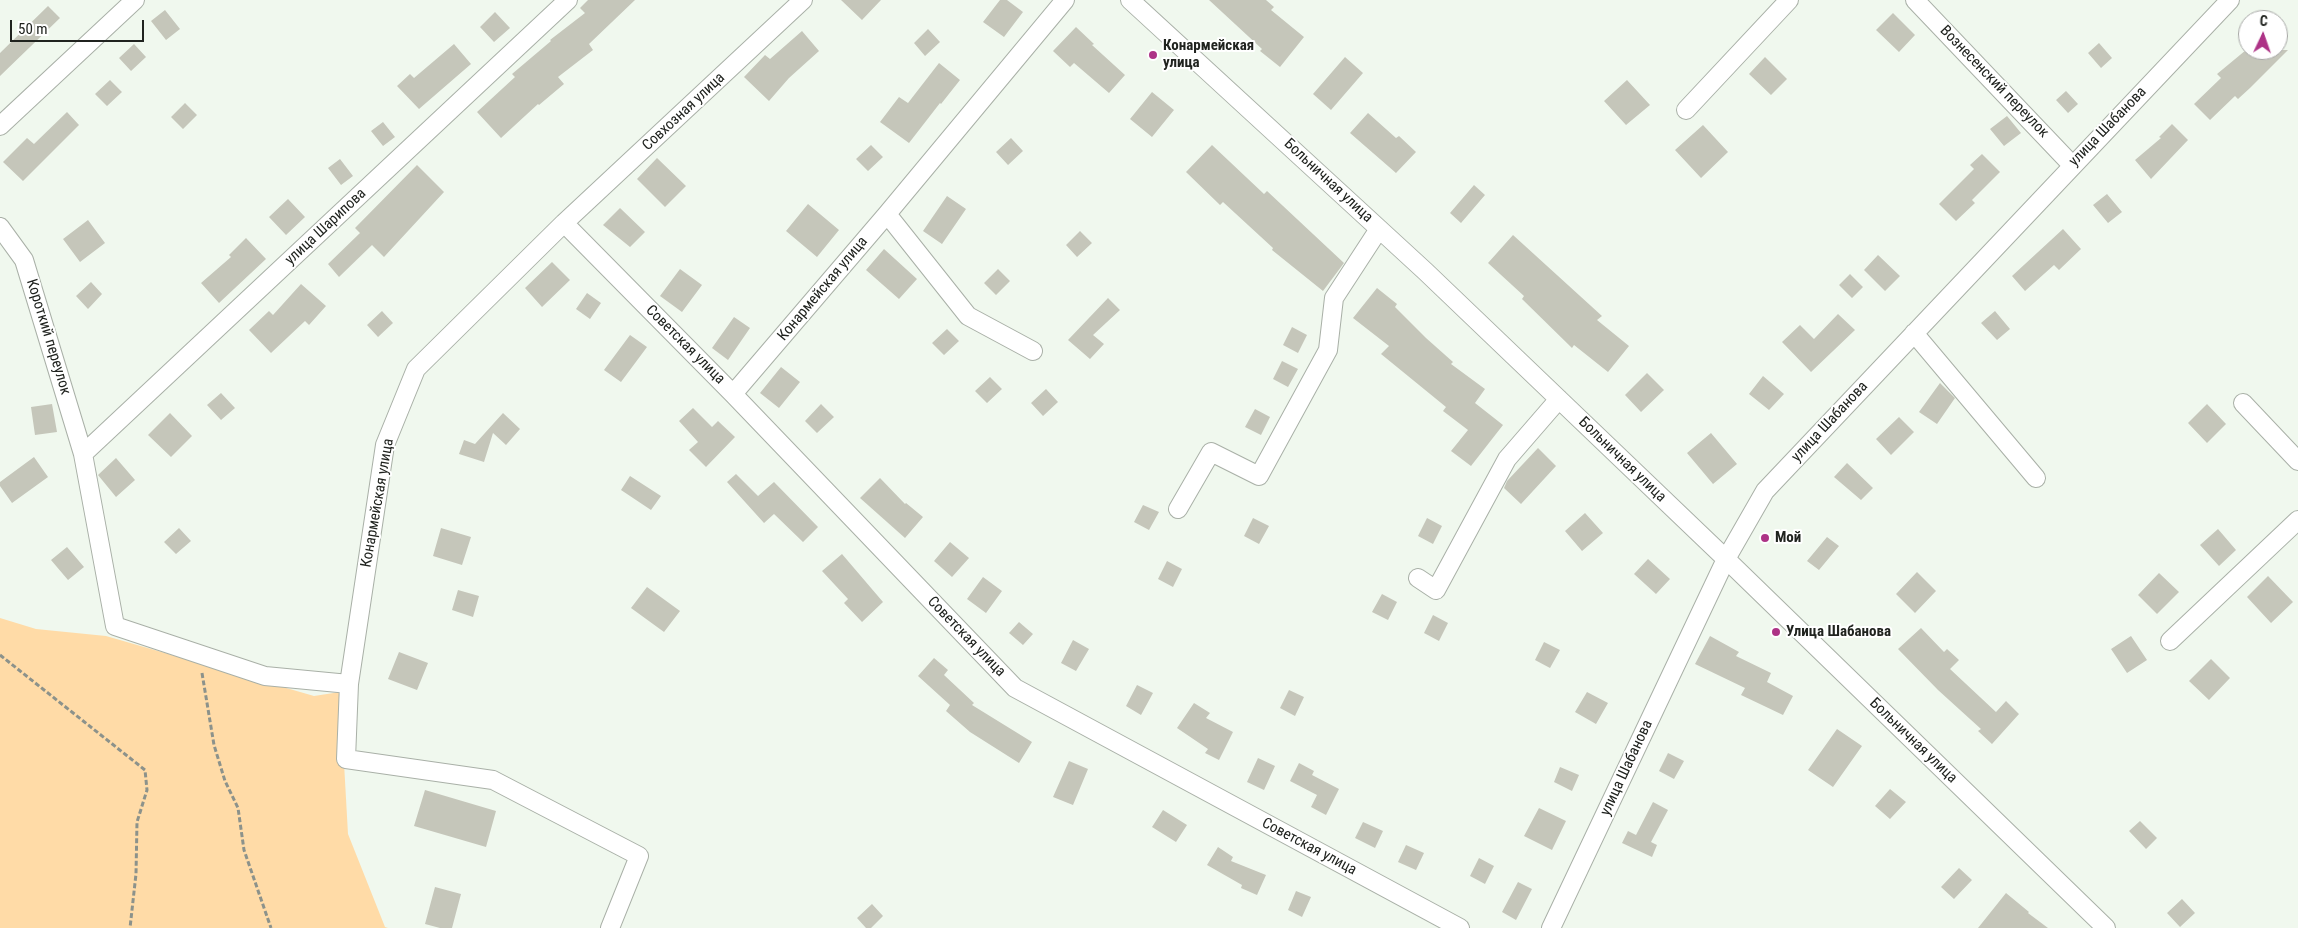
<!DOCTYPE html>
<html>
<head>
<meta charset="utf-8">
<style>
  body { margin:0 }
  #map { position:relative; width:2298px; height:928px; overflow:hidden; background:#f0f8ee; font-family:"Roboto Condensed",sans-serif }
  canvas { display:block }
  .north { position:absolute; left:2238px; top:10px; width:50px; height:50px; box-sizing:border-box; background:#fff; border:1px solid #a6a7a5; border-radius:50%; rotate:3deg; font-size:14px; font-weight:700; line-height:20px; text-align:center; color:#20231f }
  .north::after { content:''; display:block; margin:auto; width:18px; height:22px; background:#ad3386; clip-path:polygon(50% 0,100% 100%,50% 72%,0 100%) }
  .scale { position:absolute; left:10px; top:20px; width:134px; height:22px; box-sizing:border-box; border:2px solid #20231f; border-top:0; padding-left:6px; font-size:15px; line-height:18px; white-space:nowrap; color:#20231f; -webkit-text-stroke:4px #fff; paint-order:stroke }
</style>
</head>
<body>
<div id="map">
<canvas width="2298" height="928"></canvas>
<div class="north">С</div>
<div class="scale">50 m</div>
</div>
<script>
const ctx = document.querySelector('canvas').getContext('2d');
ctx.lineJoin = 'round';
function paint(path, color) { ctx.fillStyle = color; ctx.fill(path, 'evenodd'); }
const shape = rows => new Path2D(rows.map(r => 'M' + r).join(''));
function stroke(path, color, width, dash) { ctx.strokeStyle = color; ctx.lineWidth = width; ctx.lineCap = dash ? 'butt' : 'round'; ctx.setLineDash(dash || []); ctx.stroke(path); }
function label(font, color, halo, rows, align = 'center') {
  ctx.font = font + ' "Roboto Condensed",sans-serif'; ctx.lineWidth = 4; ctx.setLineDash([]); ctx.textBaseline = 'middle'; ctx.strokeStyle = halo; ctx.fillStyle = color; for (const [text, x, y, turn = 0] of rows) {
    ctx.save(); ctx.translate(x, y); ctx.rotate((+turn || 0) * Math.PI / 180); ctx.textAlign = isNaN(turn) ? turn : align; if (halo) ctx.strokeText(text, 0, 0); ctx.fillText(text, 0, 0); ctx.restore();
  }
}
paint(shape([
  [0,618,36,629,106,636,314,696,340,692,348,834,385,927,388,928,0,928]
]), '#ffdba7');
paint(shape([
  [588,0,635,0,589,44,593,50,558,77,564,84,539,105,538,104,501,138,477,112,515,77,512,74,551,41,550,40,585,13,580,8],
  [841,0,881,0,862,20],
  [1000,0,1007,0,1023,12,1004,37,983,22],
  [1209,0,1266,0,1274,7,1271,10,1304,37,1280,67,1260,51,1262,49],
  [48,6,60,18,0,76,0,53],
  [165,10,180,29,166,40,151,21],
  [495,12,510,28,494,42,480,27],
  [1893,13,1915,35,1899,52,1876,30],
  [1076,27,1094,44,1092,45,1125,75,1109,93,1074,63,1070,67,1053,51],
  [928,29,940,42,925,56,914,43],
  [802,31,819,51,789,78,769,101,744,77,765,55,770,59],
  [2099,43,2112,58,2101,68,2088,53],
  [134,44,146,57,131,71,119,58],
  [454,44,471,64,419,109,397,86,410,74,414,78],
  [2246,50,2288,50,2250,88,2238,99,2235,96,2210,120,2194,104,2221,78,2217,74],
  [1345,57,1363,73,1331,110,1313,94],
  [1765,57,1787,79,1771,95,1749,74],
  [939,63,960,80,941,104,940,103,909,143,880,122,899,97,908,103],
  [110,80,122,92,107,106,95,94],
  [1627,80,1650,105,1626,125,1604,101],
  [2066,91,2078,104,2068,113,2056,100],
  [1152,92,1174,110,1152,137,1130,119],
  [185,103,197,115,183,129,171,117],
  [67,112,79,125,23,181,3,162,27,138,34,144],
  [1368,113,1396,138,1399,136,1416,152,1396,173,1350,133],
  [2007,116,2021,133,2004,146,1990,129],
  [383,122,395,137,383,146,371,131],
  [2172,124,2188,140,2151,179,2135,160,2161,138,2159,137],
  [1703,125,1728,152,1701,178,1675,150],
  [1011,138,1023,151,1008,165,996,152],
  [871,145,883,157,868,171,856,159],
  [1212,145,1264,194,1267,191,1344,263,1323,291,1272,250,1273,248,1223,202,1220,205,1186,172],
  [1982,154,2000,172,1972,200,1975,203,1956,221,1939,204,1974,169,1970,165],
  [657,158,686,186,665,207,637,179],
  [340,159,353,176,341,185,328,168],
  [417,165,444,192,384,257,372,245,339,277,328,264,360,233,355,228],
  [1474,185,1485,195,1461,223,1450,213],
  [2107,194,2122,212,2108,223,2093,205],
  [947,196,966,209,942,244,923,231],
  [288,199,305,217,286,235,269,217],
  [808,204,839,230,817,257,786,231],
  [620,208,645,232,630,247,603,225],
  [88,220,105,243,80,262,63,239],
  [2063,229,2081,249,2059,270,2054,265,2025,291,2012,276],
  [1080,231,1092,243,1077,257,1066,245],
  [1513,235,1602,316,1597,320,1629,346,1608,372,1574,345,1572,348,1522,299,1524,296,1488,263],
  [246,238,266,259,219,303,201,283,231,257,229,255],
  [884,249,917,279,899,299,866,270],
  [1878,255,1900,276,1885,291,1864,270],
  [552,262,570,280,542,307,525,288],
  [680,269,702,285,682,312,660,296],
  [998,269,1010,281,996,295,984,283],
  [1850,274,1863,287,1852,298,1839,285],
  [91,282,102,294,88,309,76,296],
  [301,284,326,306,309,325,305,321,271,353,249,330,269,311,273,315],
  [1377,288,1397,304,1395,307,1426,338,1453,362,1451,364,1485,389,1475,403,1503,425,1471,466,1451,451,1468,430,1443,411,1446,407,1381,354,1389,346,1353,318],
  [587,293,601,303,590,319,576,309],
  [1108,298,1120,310,1093,335,1104,344,1090,359,1068,340],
  [382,311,393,323,378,337,367,325],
  [1995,311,2010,329,1997,340,1981,323],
  [1838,314,1855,330,1811,372,1782,342,1800,325,1814,339],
  [734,317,750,328,728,360,712,348],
  [1292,327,1307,335,1298,353,1283,345],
  [947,329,959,341,944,355,932,343],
  [630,335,647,347,621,382,604,370],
  [1282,361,1298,369,1288,387,1273,379],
  [781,367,800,382,779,408,760,393],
  [1647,373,1664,390,1641,412,1625,395],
  [1763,376,1784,394,1769,410,1749,394],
  [990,377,1002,389,987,403,975,391],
  [1940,383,1955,398,1937,424,1919,412],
  [1046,389,1058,402,1043,416,1031,403],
  [221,393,235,408,221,420,207,405],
  [52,404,57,432,35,435,31,407],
  [821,404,834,417,817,433,805,421],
  [2207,404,2226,424,2207,443,2188,423],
  [693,408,712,427,718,421,735,437,706,467,689,450,698,442,679,421],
  [1255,409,1270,417,1261,435,1245,427],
  [170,413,192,436,171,457,148,435],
  [503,413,520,429,506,445,493,433,484,462,459,454,464,440,475,444],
  [1899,417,1914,432,1891,455,1876,439],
  [1711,433,1737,464,1713,484,1687,453],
  [1538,448,1556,466,1521,504,1504,488,1507,481],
  [34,457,48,477,12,503,0,486,0,482],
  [116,458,135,480,116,497,98,475],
  [1847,463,1873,488,1861,500,1834,477],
  [736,474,758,496,774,482,818,527,803,542,774,514,764,523,727,482],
  [630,476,661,496,651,510,621,490],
  [880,478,905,504,906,503,923,517,905,538,860,498],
  [1143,505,1159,512,1149,530,1134,522],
  [1585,513,1603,533,1582,551,1565,531],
  [1253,518,1269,526,1259,544,1244,536],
  [1427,518,1442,526,1433,544,1418,536],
  [179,528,191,541,176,554,164,542],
  [441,528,471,537,462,565,433,556],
  [2218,529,2236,550,2219,566,2200,545],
  [1827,537,1839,546,1819,570,1807,561],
  [950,542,969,558,952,577,934,561],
  [67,547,84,567,68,580,51,560],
  [842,554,883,602,862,622,844,603,848,599,822,571],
  [1648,559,1670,579,1656,594,1634,574],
  [1167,561,1182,569,1173,587,1158,579],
  [1917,572,1936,591,1915,613,1896,594],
  [2159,573,2179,592,2157,614,2138,595],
  [2268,576,2293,602,2271,623,2247,597],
  [983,577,1002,591,986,613,967,599],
  [647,587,680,611,664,632,631,608],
  [458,590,479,596,473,617,452,610],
  [1382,594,1397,602,1388,620,1372,612],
  [1433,615,1448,623,1439,641,1424,633],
  [1019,622,1033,634,1023,645,1009,633],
  [1921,628,1944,652,1947,649,1959,660,1950,669,1996,712,2006,701,2019,714,1992,744,1978,731,1981,729,1938,690,1898,649],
  [1710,636,1739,652,1736,656,1771,673,1767,682,1793,696,1783,715,1741,695,1745,688,1695,664],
  [2131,636,2147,660,2127,673,2111,649],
  [1073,640,1089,649,1076,671,1061,663],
  [1544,642,1560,650,1550,668,1535,660],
  [399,652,428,663,417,690,388,679],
  [934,658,948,670,944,675,974,703,972,705,1032,742,1019,763,970,732,946,711,950,705,918,676],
  [2211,659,2230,678,2209,700,2189,681],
  [1137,685,1153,693,1141,715,1126,706],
  [1289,690,1304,697,1295,716,1280,708],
  [1587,692,1608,703,1596,724,1575,712],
  [1194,703,1210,713,1206,718,1233,732,1219,760,1205,753,1208,749,1177,728],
  [1837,729,1862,746,1833,787,1808,770],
  [1668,753,1684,761,1674,779,1659,771],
  [1258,758,1275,766,1264,790,1247,782],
  [1069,761,1088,769,1073,805,1053,797],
  [1299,763,1314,771,1312,775,1339,789,1326,815,1311,807,1317,795,1290,781],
  [1560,767,1579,775,1572,791,1554,782],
  [1890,789,1906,802,1890,819,1875,806],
  [425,790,496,811,486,847,414,826],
  [1653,802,1668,810,1651,842,1657,845,1652,857,1622,843,1628,831,1636,835],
  [1539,808,1566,821,1552,850,1524,836],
  [1163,810,1187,825,1176,842,1152,827],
  [2140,821,2157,838,2146,849,2129,831],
  [1363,822,1383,831,1375,848,1355,838],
  [1406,845,1424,853,1416,870,1398,862],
  [1218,847,1233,857,1231,861,1266,875,1257,895,1241,888,1242,885,1207,865],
  [1479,858,1494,866,1485,884,1470,876],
  [1959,868,1972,880,1954,899,1941,887],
  [1518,882,1532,889,1516,920,1502,912],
  [435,887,461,894,452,928,440,928,425,924],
  [1296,891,1311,897,1302,917,1288,910],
  [2006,893,2029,912,2028,913,2048,928,1978,928],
  [2182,899,2195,913,2180,927,2167,913],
  [872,904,883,916,871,928,866,928,857,918]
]), '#c5c6ba');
const minor = shape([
  [1130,0,1425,271,1726,559,2106,928],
  [1915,0,2072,165],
  [1686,110,1789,0],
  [0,126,135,0],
  [887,214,968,316,1033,351],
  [564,223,733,394,1015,688,1460,928],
  [0,227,24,260,83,454,115,626,265,676,349,684],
  [1914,333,2036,478],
  [733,394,887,214,1065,0],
  [2243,403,2298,461],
  [83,454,568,0],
  [1178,509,1211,452,1259,476,1328,350,1334,298,1379,229],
  [1418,578,1436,590,1507,459,1559,399],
  [2170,641,2298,520],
  [610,928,639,856,493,780,346,759,349,684,385,445,416,369,564,223,803,0],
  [1551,928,1726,559,1765,491,2230,0]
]);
stroke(minor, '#a9b0a7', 20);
stroke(shape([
  [0,655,145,770,147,790,137,822,136,874,130,928],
  [202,673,214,745,225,781,238,808,244,850,271,928]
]), '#8c928b', 3, [5, 2.5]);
stroke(minor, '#fff', 18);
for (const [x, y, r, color] of [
  [1153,55,5,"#ad3386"],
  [1765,538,5,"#ad3386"],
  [1776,632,5,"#ad3386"]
]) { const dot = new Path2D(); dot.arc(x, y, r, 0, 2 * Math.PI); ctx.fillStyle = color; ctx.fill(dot); stroke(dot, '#fff', 2); }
label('bold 15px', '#20231f', '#fff', [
  ["Конармейская",1163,46],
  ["улица",1163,63],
  ["Мой",1775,538],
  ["Улица Шабанова",1786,632]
], 'left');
label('15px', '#20231f', '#fff', [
  ["Вознесенский переулок",1994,82,46],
  ["Совхозная улица",684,112,-43],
  ["улица Шабанова",2108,127,-46],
  ["Больничная улица",1328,181,43],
  ["улица Шарипова",326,227,-43],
  ["Конармейская улица",823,289,-50],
  ["Короткий переулок",48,337,73],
  ["Советская улица",685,345,45],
  ["улица Шабанова",1830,422,-47],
  ["Больничная улица",1622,460,44],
  ["Конармейская улица",378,503,-80],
  ["Советская улица",966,637,46],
  ["Больничная улица",1913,741,44],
  ["улица Шабанова",1627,768,-65],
  ["Советская улица",1309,847,28]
]);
</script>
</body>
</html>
